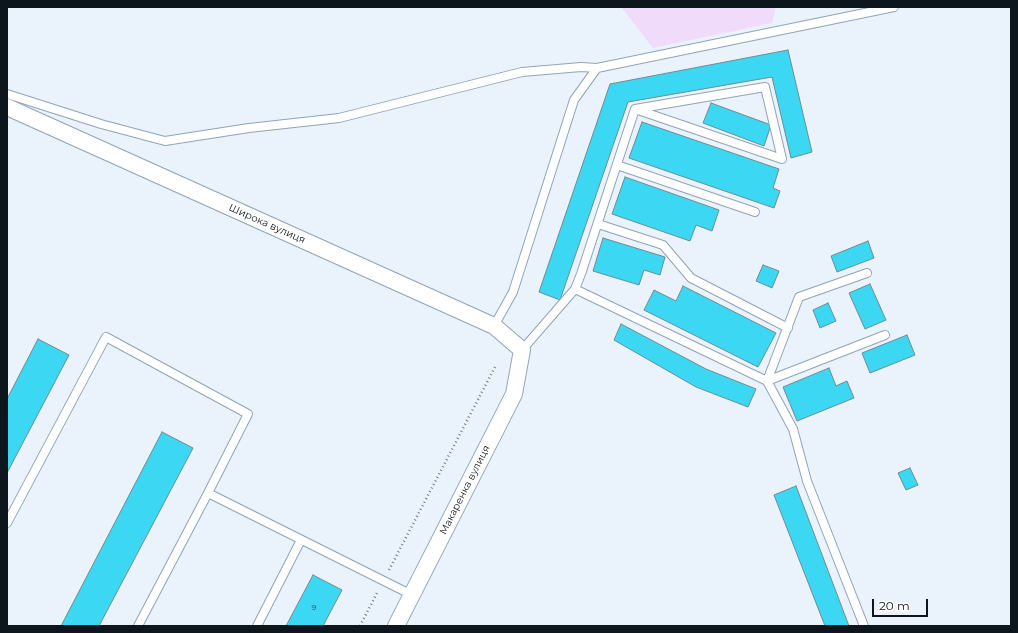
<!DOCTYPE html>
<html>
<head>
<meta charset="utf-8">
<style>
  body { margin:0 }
  #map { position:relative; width:1018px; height:633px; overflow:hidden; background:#eaf3fb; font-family:Montserrat,sans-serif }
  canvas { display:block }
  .frame { position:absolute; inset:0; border:8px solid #0e161d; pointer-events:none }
  .scale { position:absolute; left:872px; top:599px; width:56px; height:18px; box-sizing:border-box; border:2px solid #0e161d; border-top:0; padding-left:5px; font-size:12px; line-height:14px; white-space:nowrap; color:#0e161d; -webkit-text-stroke:3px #fff; paint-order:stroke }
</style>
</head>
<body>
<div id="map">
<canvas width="1018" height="633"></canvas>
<div class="frame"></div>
<div class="scale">20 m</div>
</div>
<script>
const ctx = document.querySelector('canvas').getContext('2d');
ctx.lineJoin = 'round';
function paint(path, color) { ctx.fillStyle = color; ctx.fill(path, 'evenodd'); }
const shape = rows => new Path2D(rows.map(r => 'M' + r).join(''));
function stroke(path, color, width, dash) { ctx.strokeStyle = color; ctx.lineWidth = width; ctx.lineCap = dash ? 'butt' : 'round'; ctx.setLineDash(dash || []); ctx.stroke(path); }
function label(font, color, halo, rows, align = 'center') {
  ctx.font = font + ' Montserrat,sans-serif'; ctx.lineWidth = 3; ctx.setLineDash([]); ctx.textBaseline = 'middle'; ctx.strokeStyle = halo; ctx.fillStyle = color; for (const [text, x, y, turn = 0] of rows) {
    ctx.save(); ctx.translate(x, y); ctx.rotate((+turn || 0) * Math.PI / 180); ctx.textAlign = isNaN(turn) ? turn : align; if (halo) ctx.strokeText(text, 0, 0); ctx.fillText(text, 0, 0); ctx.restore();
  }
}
paint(shape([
  [621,7,776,7,772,23,653,48]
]), '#f1dbfa');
const building = shape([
  [788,50,812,152,791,158,772,77,628,102,560,300,539,292,610,84,788,50],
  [711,103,771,125,764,146,703,123,711,103],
  [642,122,779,169,773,188,780,191,774,208,629,158,642,122],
  [625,177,719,210,712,231,696,225,690,241,612,214,625,177],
  [603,238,665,257,660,275,644,270,639,285,593,271,603,238],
  [868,241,874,258,837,272,831,256,868,241],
  [763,265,779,271,772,288,756,281,763,265],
  [870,284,886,320,865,329,849,293,870,284],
  [683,286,776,333,758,367,644,310,654,290,676,301,683,286],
  [828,303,836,321,820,328,813,310,828,303],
  [621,324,706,369,756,389,748,407,696,387,614,340,621,324],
  [907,335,915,355,870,373,862,353,907,335],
  [38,339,69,355,7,473,7,399,38,339],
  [829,368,836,386,847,381,854,398,797,421,783,387,829,368],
  [162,432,193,448,99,626,61,626,162,432],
  [910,468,918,485,906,490,898,473,910,468],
  [796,486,849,626,825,626,774,495,796,486],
  [313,575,342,590,323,626,286,626,313,575]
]);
paint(building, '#3cd8f3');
stroke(building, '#6c8c92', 1);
const service = shape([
  [7,94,101,124,165,141,249,128,339,118,522,72,581,67,597,68],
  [617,165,755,212],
  [598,224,663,245,691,278,788,328],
  [575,289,581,274,635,109,765,87,782,159,635,109],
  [494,326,513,292,574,100,597,68,894,7],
  [522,350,575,289,767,381,793,429,807,481,864,626],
  [767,381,799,297,867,273],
  [767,381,885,335],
  [7,523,106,337,248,414,208,493],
  [138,626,208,493,412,595],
  [257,626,301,540]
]);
const minor = shape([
  [7,107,494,326,522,350,514,394,396,626]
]);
stroke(service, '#8fa4b7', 10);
stroke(minor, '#8fa4b7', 18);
stroke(shape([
  [389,570,495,367],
  [360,626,377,593]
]), '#757d85', 2.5, [1, 3]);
stroke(service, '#fff', 8);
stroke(minor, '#fff', 16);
label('8px', '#1a4652', null, [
  ["9",314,608]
]);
label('10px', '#0e161d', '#fff', [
  ["Широка вулиця",267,224,24],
  ["Макаренка вулиця",465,490,-63]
]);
</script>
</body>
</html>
